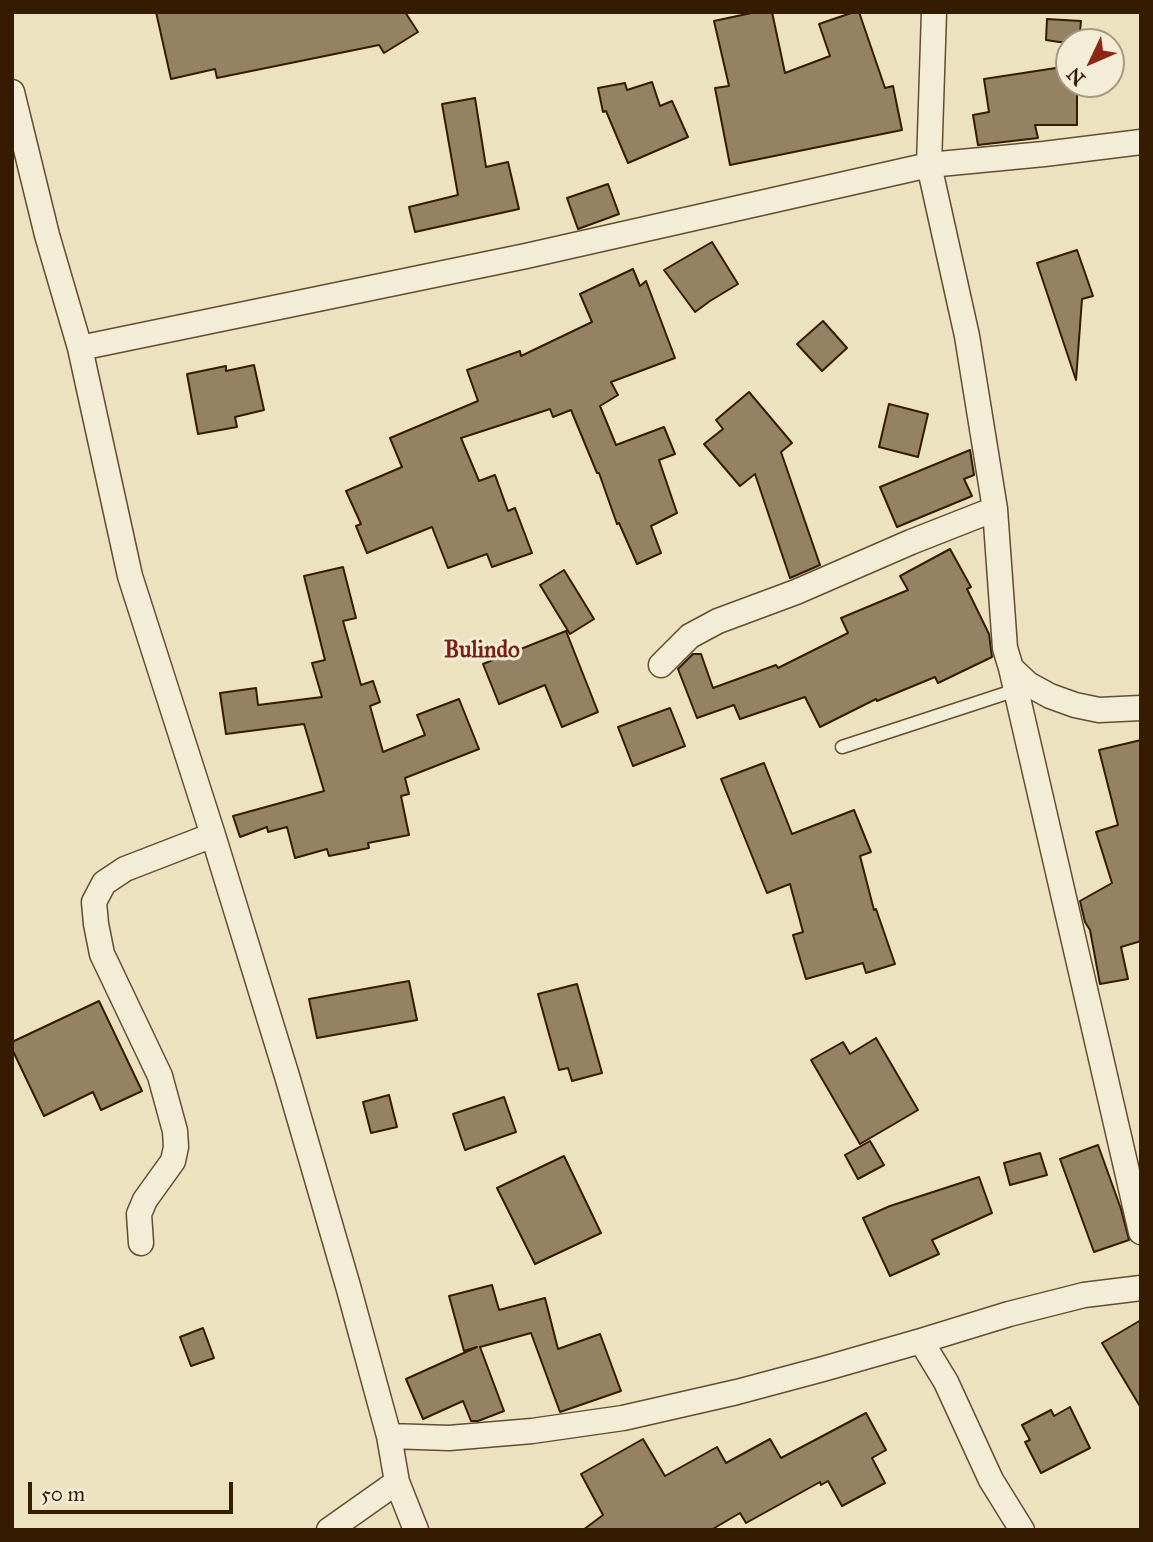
<!DOCTYPE html>
<html>
<head>
<meta charset="utf-8">
<style>
  body { margin:0 }
  #map { position:relative; width:1153px; height:1542px; overflow:hidden; background:#ede2c0; font-family:"IM FELL Great Primer",serif }
  canvas { display:block }
  .frame { position:absolute; inset:0; border:14px solid #351b01; pointer-events:none }
  .north { position:absolute; left:1055px; top:28px; width:70px; height:70px; box-sizing:border-box; background:#f3ecd6; border:2px solid #a79881; border-radius:50%; rotate:226deg; font-size:19px; font-weight:700; line-height:28px; text-align:center; color:#351b01 }
  .north::after { content:''; display:block; margin:auto; width:24px; height:32px; background:#8f2418; clip-path:polygon(50% 0,100% 100%,50% 72%,0 100%) }
  .scale { position:absolute; left:28px; top:1482px; width:205px; height:32px; box-sizing:border-box; border:4px solid #351b01; border-top:0; padding-left:9px; font-size:21px; line-height:24px; white-space:nowrap; color:#351b01; -webkit-text-stroke:5px #f3ecd6; paint-order:stroke }
</style>
</head>
<body>
<div id="map">
<canvas width="1153" height="1542"></canvas>
<div class="frame"></div>
<div class="north">N</div>
<div class="scale">50 m</div>
</div>
<script>
const ctx = document.querySelector('canvas').getContext('2d');
ctx.lineJoin = 'round';
function paint(path, color) { ctx.fillStyle = color; ctx.fill(path, 'evenodd'); }
const shape = rows => new Path2D(rows.map(r => 'M' + r).join(''));
function stroke(path, color, width, dash) { ctx.strokeStyle = color; ctx.lineWidth = width; ctx.lineCap = dash ? 'butt' : 'round'; ctx.setLineDash(dash || []); ctx.stroke(path); }
function label(font, color, halo, rows, align = 'center') {
  ctx.font = font + ' "IM FELL Great Primer",serif'; ctx.lineWidth = 6; ctx.setLineDash([]); ctx.textBaseline = 'middle'; ctx.strokeStyle = halo; ctx.fillStyle = color; for (const [text, x, y, turn = 0] of rows) {
    ctx.save(); ctx.translate(x, y); ctx.rotate((+turn || 0) * Math.PI / 180); ctx.textAlign = isNaN(turn) ? turn : align; if (halo) ctx.strokeText(text, 0, 0); ctx.fillText(text, 0, 0); ctx.restore();
  }
}
const building = shape([
  [156,12,405,12,418,32,384,53,379,45,217,78,215,69,171,79,156,12],
  [756,12,772,12,785,73,830,56,819,24,854,12,859,12,885,88,893,86,902,130,730,165,715,88,729,86,714,21,756,12],
  [1047,19,1081,21,1079,42,1059,42,1046,40,1047,19],
  [1069,66,1069,84,1077,84,1077,125,1035,125,1038,138,978,145,973,115,989,112,984,79,1069,66],
  [652,82,660,106,672,101,688,137,628,163,606,111,603,112,598,88,625,83,627,90,652,82],
  [475,98,486,167,508,162,519,209,415,232,409,207,458,195,442,104,475,98],
  [608,184,619,214,578,229,567,198,608,184],
  [712,242,738,284,710,301,695,312,664,270,712,242],
  [1077,250,1093,296,1082,299,1076,380,1037,263,1077,250],
  [633,269,640,286,646,281,675,358,611,382,618,395,600,406,616,445,664,427,675,454,659,460,677,513,651,526,661,553,637,564,619,523,617,524,599,473,597,473,571,410,553,417,550,409,461,438,479,481,495,475,508,511,515,508,532,553,492,567,487,554,448,568,432,527,367,553,356,526,361,524,346,491,402,467,390,438,478,401,467,370,520,351,521,356,592,322,580,294,633,269],
  [823,321,847,348,822,371,797,344,823,321],
  [254,365,264,410,235,417,237,427,198,434,187,374,226,366,226,371,254,365],
  [749,392,792,443,781,452,820,565,790,578,755,474,740,486,704,444,723,429,716,420,749,392],
  [889,404,928,414,918,457,879,447,889,404],
  [970,450,974,475,964,479,972,496,897,527,880,487,970,450],
  [950,549,971,587,967,589,989,634,992,657,938,683,935,677,877,701,876,699,820,727,805,697,740,719,734,705,697,718,678,669,693,654,701,654,713,688,776,665,778,668,848,633,841,618,908,590,900,576,950,549],
  [343,567,356,618,343,621,361,685,373,681,380,702,370,706,383,752,425,735,417,715,459,699,479,749,405,778,409,794,401,796,409,835,368,843,369,848,329,856,327,849,295,858,287,827,268,832,267,827,240,837,233,816,324,791,304,724,226,734,220,693,256,688,258,705,322,697,312,663,325,660,304,576,343,567],
  [564,570,594,619,570,634,540,585,564,570],
  [566,631,598,712,562,727,545,685,499,704,483,664,566,631],
  [670,708,685,746,633,766,618,727,670,708],
  [1141,740,1141,941,1121,947,1128,979,1100,984,1090,930,1085,922,1080,901,1112,883,1096,832,1118,825,1099,750,1141,740],
  [764,763,792,834,854,810,871,852,860,856,874,910,876,909,895,964,866,973,863,963,806,979,793,935,803,932,790,884,767,893,721,779,764,763],
  [409,981,417,1020,317,1038,309,999,409,981],
  [577,984,602,1073,572,1081,568,1068,559,1070,538,994,577,984],
  [99,1001,142,1091,101,1110,93,1092,44,1116,12,1049,12,1042,99,1001],
  [876,1038,918,1110,860,1144,811,1060,843,1042,850,1054,876,1038],
  [389,1095,397,1127,371,1133,363,1102,389,1095],
  [504,1097,516,1132,465,1150,453,1114,504,1097],
  [870,1141,884,1165,858,1179,845,1155,870,1141],
  [1098,1145,1121,1209,1129,1240,1094,1252,1060,1159,1098,1145],
  [1040,1153,1047,1175,1010,1185,1004,1163,1040,1153],
  [564,1156,601,1233,535,1264,497,1188,564,1156],
  [979,1177,992,1213,932,1240,939,1254,890,1276,863,1218,890,1206,979,1177],
  [492,1285,499,1310,545,1298,558,1349,600,1334,621,1391,560,1412,531,1333,480,1347,504,1411,478,1421,471,1421,463,1401,423,1419,406,1379,477,1347,464,1351,449,1296,492,1285],
  [1141,1320,1141,1408,1102,1343,1141,1320],
  [203,1328,214,1358,191,1366,180,1337,203,1328],
  [1070,1407,1090,1448,1041,1473,1025,1442,1030,1440,1022,1425,1051,1410,1054,1416,1070,1407],
  [866,1413,886,1450,872,1458,885,1483,842,1506,828,1481,821,1485,820,1482,746,1523,740,1513,711,1530,583,1530,603,1515,581,1474,643,1439,665,1476,717,1447,726,1463,770,1439,781,1458,866,1413]
]);
paint(building, '#958264');
stroke(building, '#351b01', 2);
const service = shape([
  [842,747,1016,690]
]);
const minor = shape([
  [934,12,929,165,967,336,995,509,1005,648,1011,668,1028,684,1050,696,1075,705,1099,710,1141,708],
  [12,92,47,235,80,348,130,576,213,835,287,1076,348,1286,389,1436,397,1482,416,1530],
  [80,348,526,256,929,165,1044,154,1141,142],
  [661,665,690,636,718,621,796,592,911,542,995,509],
  [1011,668,1141,1232],
  [141,1243,139,1214,145,1200,173,1161,176,1147,175,1131,160,1076,102,954,96,924,94,902,104,883,125,869,213,835],
  [921,1341,946,1382,991,1480,1022,1530],
  [389,1436,449,1438,532,1431,623,1418,737,1392,823,1369,921,1341,1009,1314,1084,1295,1141,1288],
  [329,1530,397,1482]
]);
stroke(service, '#634d31', 15);
stroke(minor, '#634d31', 27);
stroke(service, '#f3ecd6', 12);
stroke(minor, '#f3ecd6', 24);
label('bold 23px', '#7a1f14', '#f3ecd6', [
  ["Bulindo",482,651]
]);
</script>
</body>
</html>
